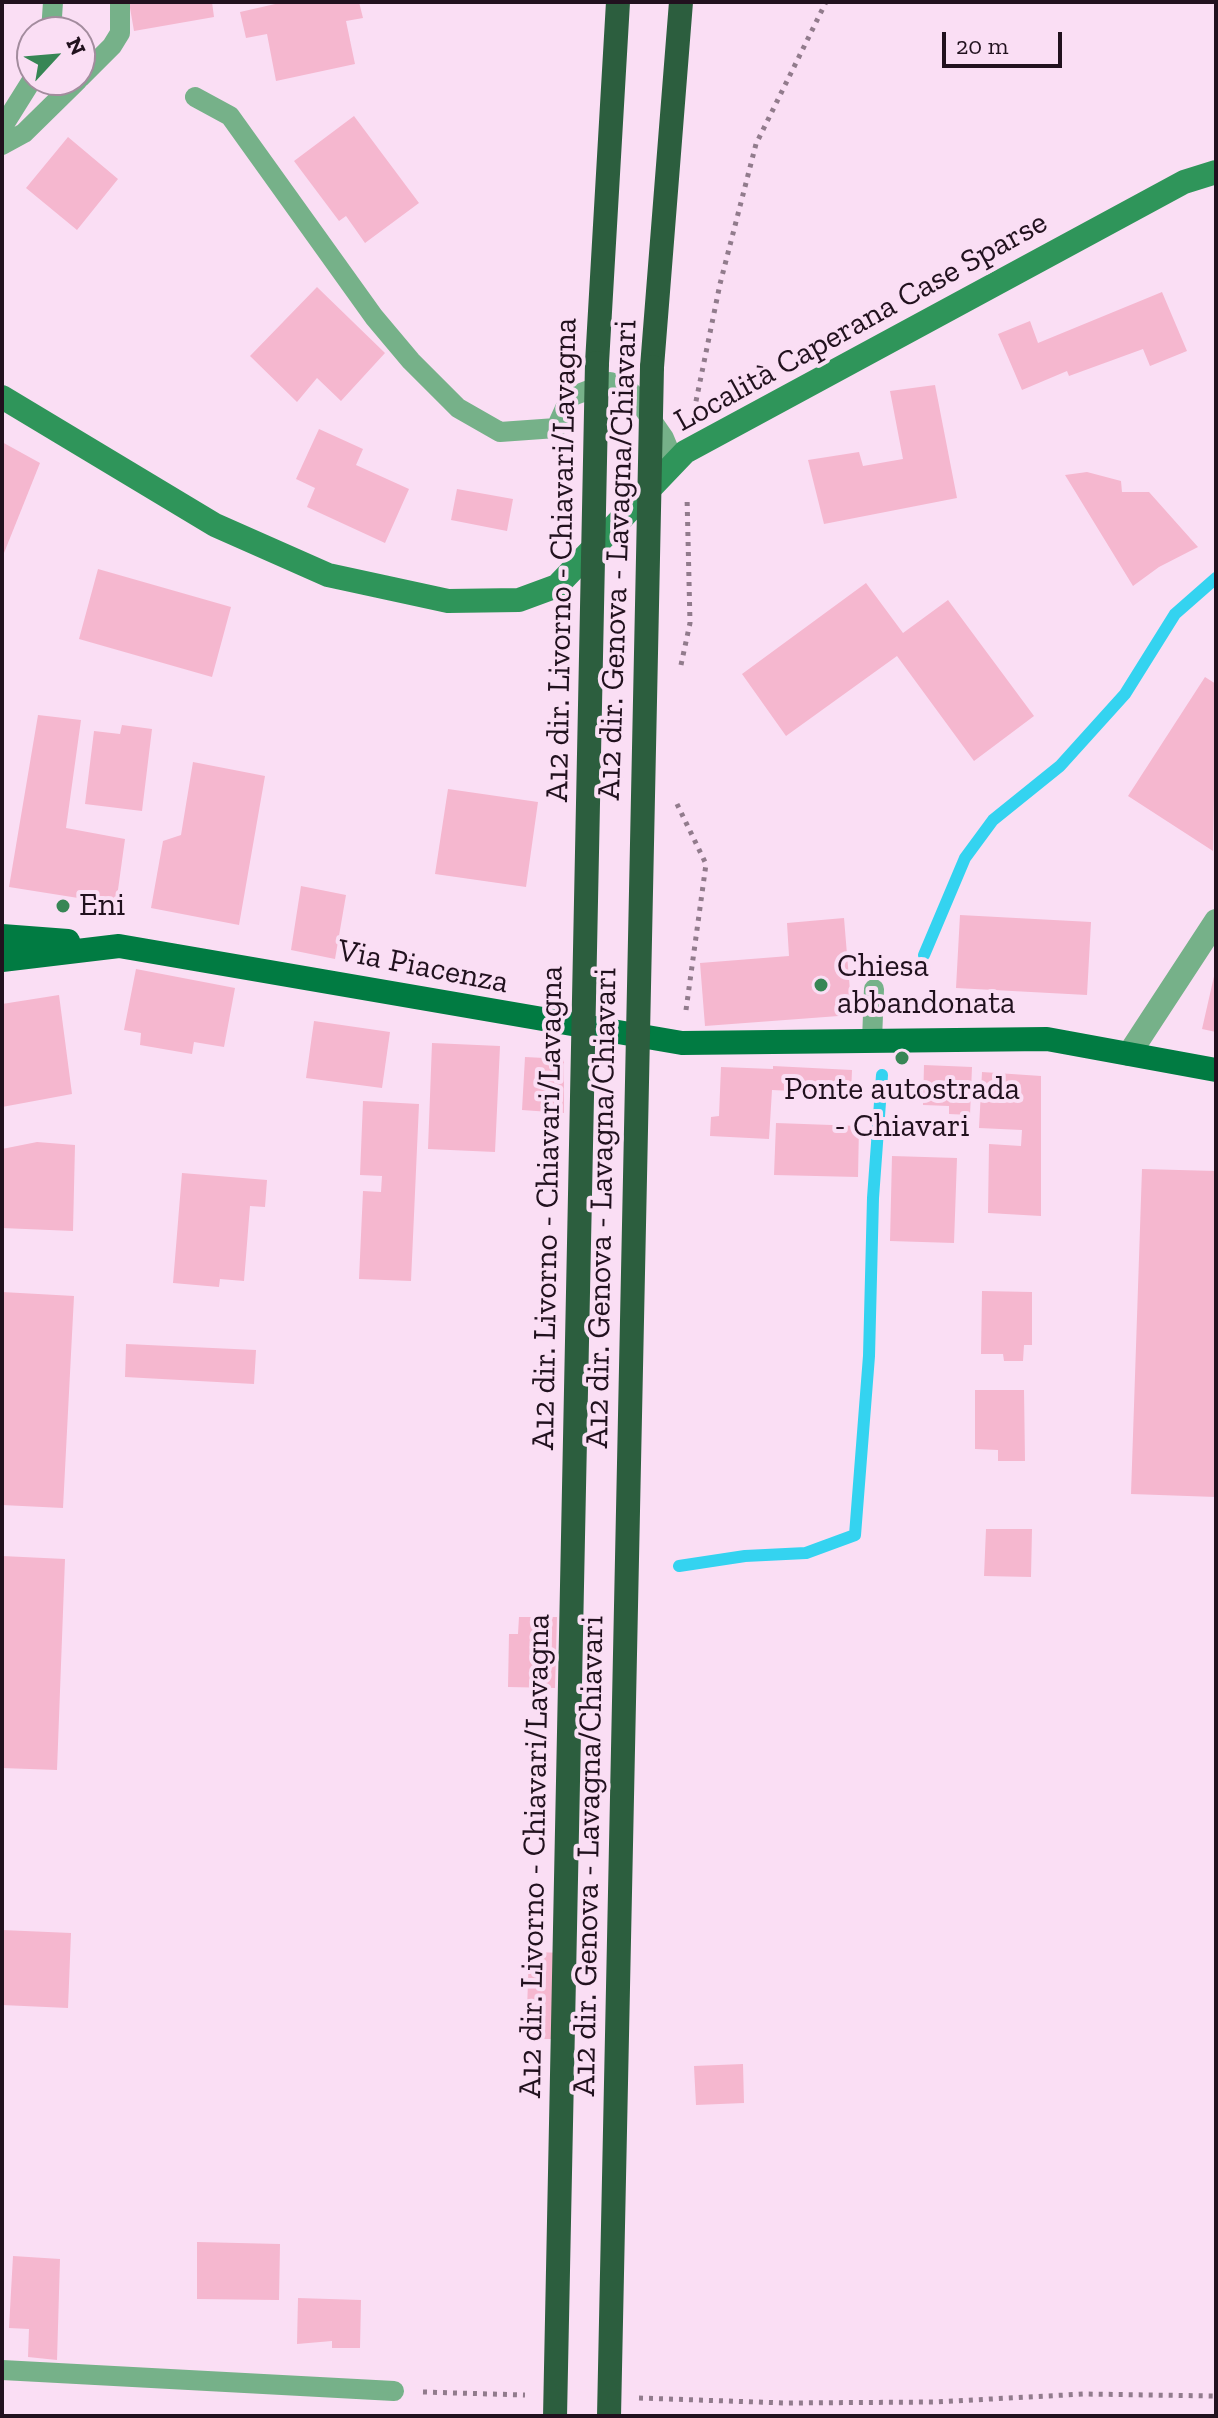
<!DOCTYPE html>
<html>
<head>
<meta charset="utf-8">
<style>
  body { margin:0 }
  #map { position:relative; width:1218px; height:2418px; overflow:hidden; background:#fadef4; font-family:"Zilla Slab",serif }
  canvas { display:block }
  .frame { position:absolute; inset:0; border:4px solid #21111e; pointer-events:none }
  .north { position:absolute; left:16px; top:16px; width:80px; height:80px; box-sizing:border-box; background:#fadef4; border:2px solid #a38c9e; border-radius:50%; rotate:64deg; font-size:22px; font-weight:700; line-height:32px; text-align:center; color:#21111e }
  .north::after { content:''; display:block; margin:auto; width:28px; height:36px; background:#378655; clip-path:polygon(50% 0,100% 100%,50% 72%,0 100%) }
  .scale { position:absolute; left:942px; top:32px; width:120px; height:36px; box-sizing:border-box; border:4px solid #21111e; border-top:0; padding-left:10px; font-size:24px; line-height:28px; white-space:nowrap; color:#21111e; -webkit-text-stroke:6px #fadef4; paint-order:stroke }
</style>
</head>
<body>
<div id="map">
<canvas width="1218" height="2418"></canvas>
<div class="frame"></div>
<div class="north">N</div>
<div class="scale">20 m</div>
</div>
<script>
const ctx = document.querySelector('canvas').getContext('2d');
ctx.lineJoin = 'round';
const shape = rows => new Path2D(rows.map(r => 'M' + r).join(''));
function stroke(path, color, width, dash) { ctx.strokeStyle = color; ctx.lineWidth = width; ctx.lineCap = dash ? 'butt' : 'round'; ctx.setLineDash(dash || []); ctx.stroke(path); }
function paint(path, color) { ctx.fillStyle = color; ctx.fill(path, 'evenodd'); }
function label(font, color, halo, rows, align = 'center') {
  ctx.font = font + ' "Zilla Slab",serif'; ctx.lineWidth = 8; ctx.setLineDash([]); ctx.textBaseline = 'middle'; ctx.strokeStyle = halo; ctx.fillStyle = color; for (const [text, x, y, turn = 0] of rows) {
    ctx.save(); ctx.translate(x, y); ctx.rotate((+turn || 0) * Math.PI / 180); ctx.textAlign = isNaN(turn) ? turn : align; if (halo) ctx.strokeText(text, 0, 0); ctx.fillText(text, 0, 0); ctx.restore();
  }
}
stroke(shape([
  [924,955,965,858,993,820,1060,766,1125,694,1175,614,1216,578],
  [679,1566,745,1556,806,1553,855,1535,869,1356,873,1198,882,1075]
]), '#34d3f0', 12);
paint(shape([
  [129,2,212,2,214,17,134,31],
  [284,2,359,2,363,18,346,21,355,64,276,81,267,34,246,38,240,12],
  [354,116,419,203,365,243,346,216,339,221,294,161],
  [68,137,118,179,77,230,26,188],
  [317,287,385,353,341,401,317,378,297,402,250,356],
  [1162,292,1187,351,1150,366,1143,349,1069,376,1067,371,1022,390,998,334,1030,321,1038,343],
  [935,385,957,498,824,524,808,460,859,452,863,466,903,459,890,391],
  [319,429,363,449,356,465,409,489,385,543,307,507,315,488,296,479],
  [2,442,40,463,2,558],
  [1087,472,1121,481,1122,492,1149,492,1198,547,1159,567,1133,586,1065,475],
  [457,489,513,499,507,531,451,520],
  [98,569,231,607,212,677,79,639],
  [866,583,903,633,948,600,1034,716,974,761,897,656,786,736,742,674],
  [1205,677,1216,684,1213,851,1128,796],
  [38,715,81,720,66,828,125,839,116,904,9,887],
  [122,725,152,729,142,811,85,804,94,731,120,734],
  [193,762,265,776,239,925,151,908,163,841,181,835],
  [448,789,538,802,526,887,435,874],
  [301,886,346,895,335,959,291,950],
  [960,915,1091,922,1087,995,956,988],
  [844,918,852,1015,705,1026,700,963,789,956,787,923],
  [136,969,235,988,224,1047,194,1042,192,1054,140,1045,141,1033,124,1030],
  [1215,972,1216,972,1216,1032,1202,1029],
  [59,995,72,1094,2,1107,2,1004],
  [314,1021,390,1032,382,1088,306,1078],
  [432,1043,500,1046,495,1152,428,1149],
  [525,1057,564,1059,564,1113,522,1110],
  [924,1065,972,1067,970,1115,949,1114,949,1106,923,1105],
  [773,1066,852,1070,851,1094,772,1090,769,1139,710,1136,711,1117,719,1116,721,1067,773,1069],
  [982,1072,1041,1076,1041,1216,988,1213,989,1144,1021,1146,1022,1130,979,1128],
  [363,1101,419,1104,411,1281,359,1279,363,1191,381,1192,382,1176,360,1175],
  [776,1123,859,1126,858,1177,774,1175],
  [37,1142,75,1145,73,1231,2,1228,2,1149],
  [892,1156,957,1158,954,1243,890,1241],
  [1142,1169,1216,1171,1216,1497,1131,1494],
  [182,1173,267,1180,265,1207,250,1206,244,1281,220,1279,219,1287,173,1283],
  [982,1291,1032,1292,1032,1345,1024,1345,1023,1361,1004,1361,1003,1354,981,1354],
  [2,1292,74,1296,63,1508,2,1505],
  [126,1344,256,1350,254,1384,125,1377],
  [975,1390,1024,1390,1025,1461,998,1461,998,1450,975,1449],
  [986,1529,1032,1529,1031,1577,984,1576],
  [2,1556,65,1559,57,1770,2,1768],
  [519,1617,557,1617,555,1688,508,1687,509,1634,518,1634],
  [2,1930,71,1933,68,2008,2,2005],
  [529,1952,570,1953,570,2039,526,2039],
  [743,2064,744,2103,696,2105,694,2066],
  [197,2242,280,2244,279,2300,197,2299],
  [13,2256,60,2259,57,2360,28,2357,29,2329,9,2328],
  [298,2298,361,2300,360,2348,332,2348,332,2341,297,2344]
]), '#f5b7cf');
stroke(shape([
  [694,411,720,284,756,144,826,2],
  [681,665,690,623,687,496],
  [677,804,706,864,686,1010],
  [423,2392,525,2395],
  [639,2398,786,2403,935,2402,1084,2394,1216,2396]
]), '#917b8c', 5, [4, 6]);
stroke(shape([
  [51,32,53,2],
  [80,78,112,46,120,33,120,2],
  [195,97,230,116,374,317,411,361,458,408,500,432,556,428,570,397,610,382,627,388,635,396,664,438,674,462],
  [2,128,32,80],
  [2,145,24,133,78,80],
  [872,1040,874,989],
  [2,2370,394,2391]
]), '#76b189', 20);
stroke(shape([
  [1129,1054,1216,921]
]), '#76b189', 24);
stroke(shape([
  [2,397,215,525,328,575,448,601,519,600,557,586,685,452,1184,182,1216,172]
]), '#2f955a', 24);
stroke(shape([
  [2,936,68,941],
  [2,960,119,946,682,1043,1047,1039,1216,1070]
]), '#017b42', 24);
stroke(shape([
  [597,363,618,2],
  [652,367,681,2]
]), '#2c5e3e', 24);
stroke(shape([
  [555,2416,597,363],
  [609,2416,652,367]
]), '#2c5e3e', 24);
for (const [x, y, r, color] of [
  [63,906,8,"#378655"],
  [821,985,8,"#378655"],
  [902,1058,8,"#378655"]
]) { const dot = new Path2D(); dot.arc(x, y, r, 0, 2 * Math.PI); ctx.fillStyle = color; ctx.fill(dot); stroke(dot, '#fadef4', 3); }
label('32px', '#21111e', '#fadef4', [
  ["Località Caperana Case Sparse",861,322,-29],
  ["A12 dir. Livorno - Chiavari/Lavagna",562,560,-89],
  ["A12 dir. Genova - Lavagna/Chiavari",618,560,-88],
  ["Via Piacenza",423,967,11],
  ["A12 dir. Livorno - Chiavari/Lavagna",548,1208,-89],
  ["A12 dir. Genova - Lavagna/Chiavari",602,1208,-89],
  ["A12 dir. Livorno - Chiavari/Lavagna",535,1856,-89],
  ["A12 dir. Genova - Lavagna/Chiavari",589,1856,-89]
]);
label('32px', '#21111e', '#fadef4', [
  ["Eni",79,906],
  ["Chiesa",837,967],
  ["abbandonata",837,1004],
  ["Ponte autostrada",902,1090,"center"],
  ["- Chiavari",902,1127,"center"]
], 'left');
</script>
</body>
</html>
